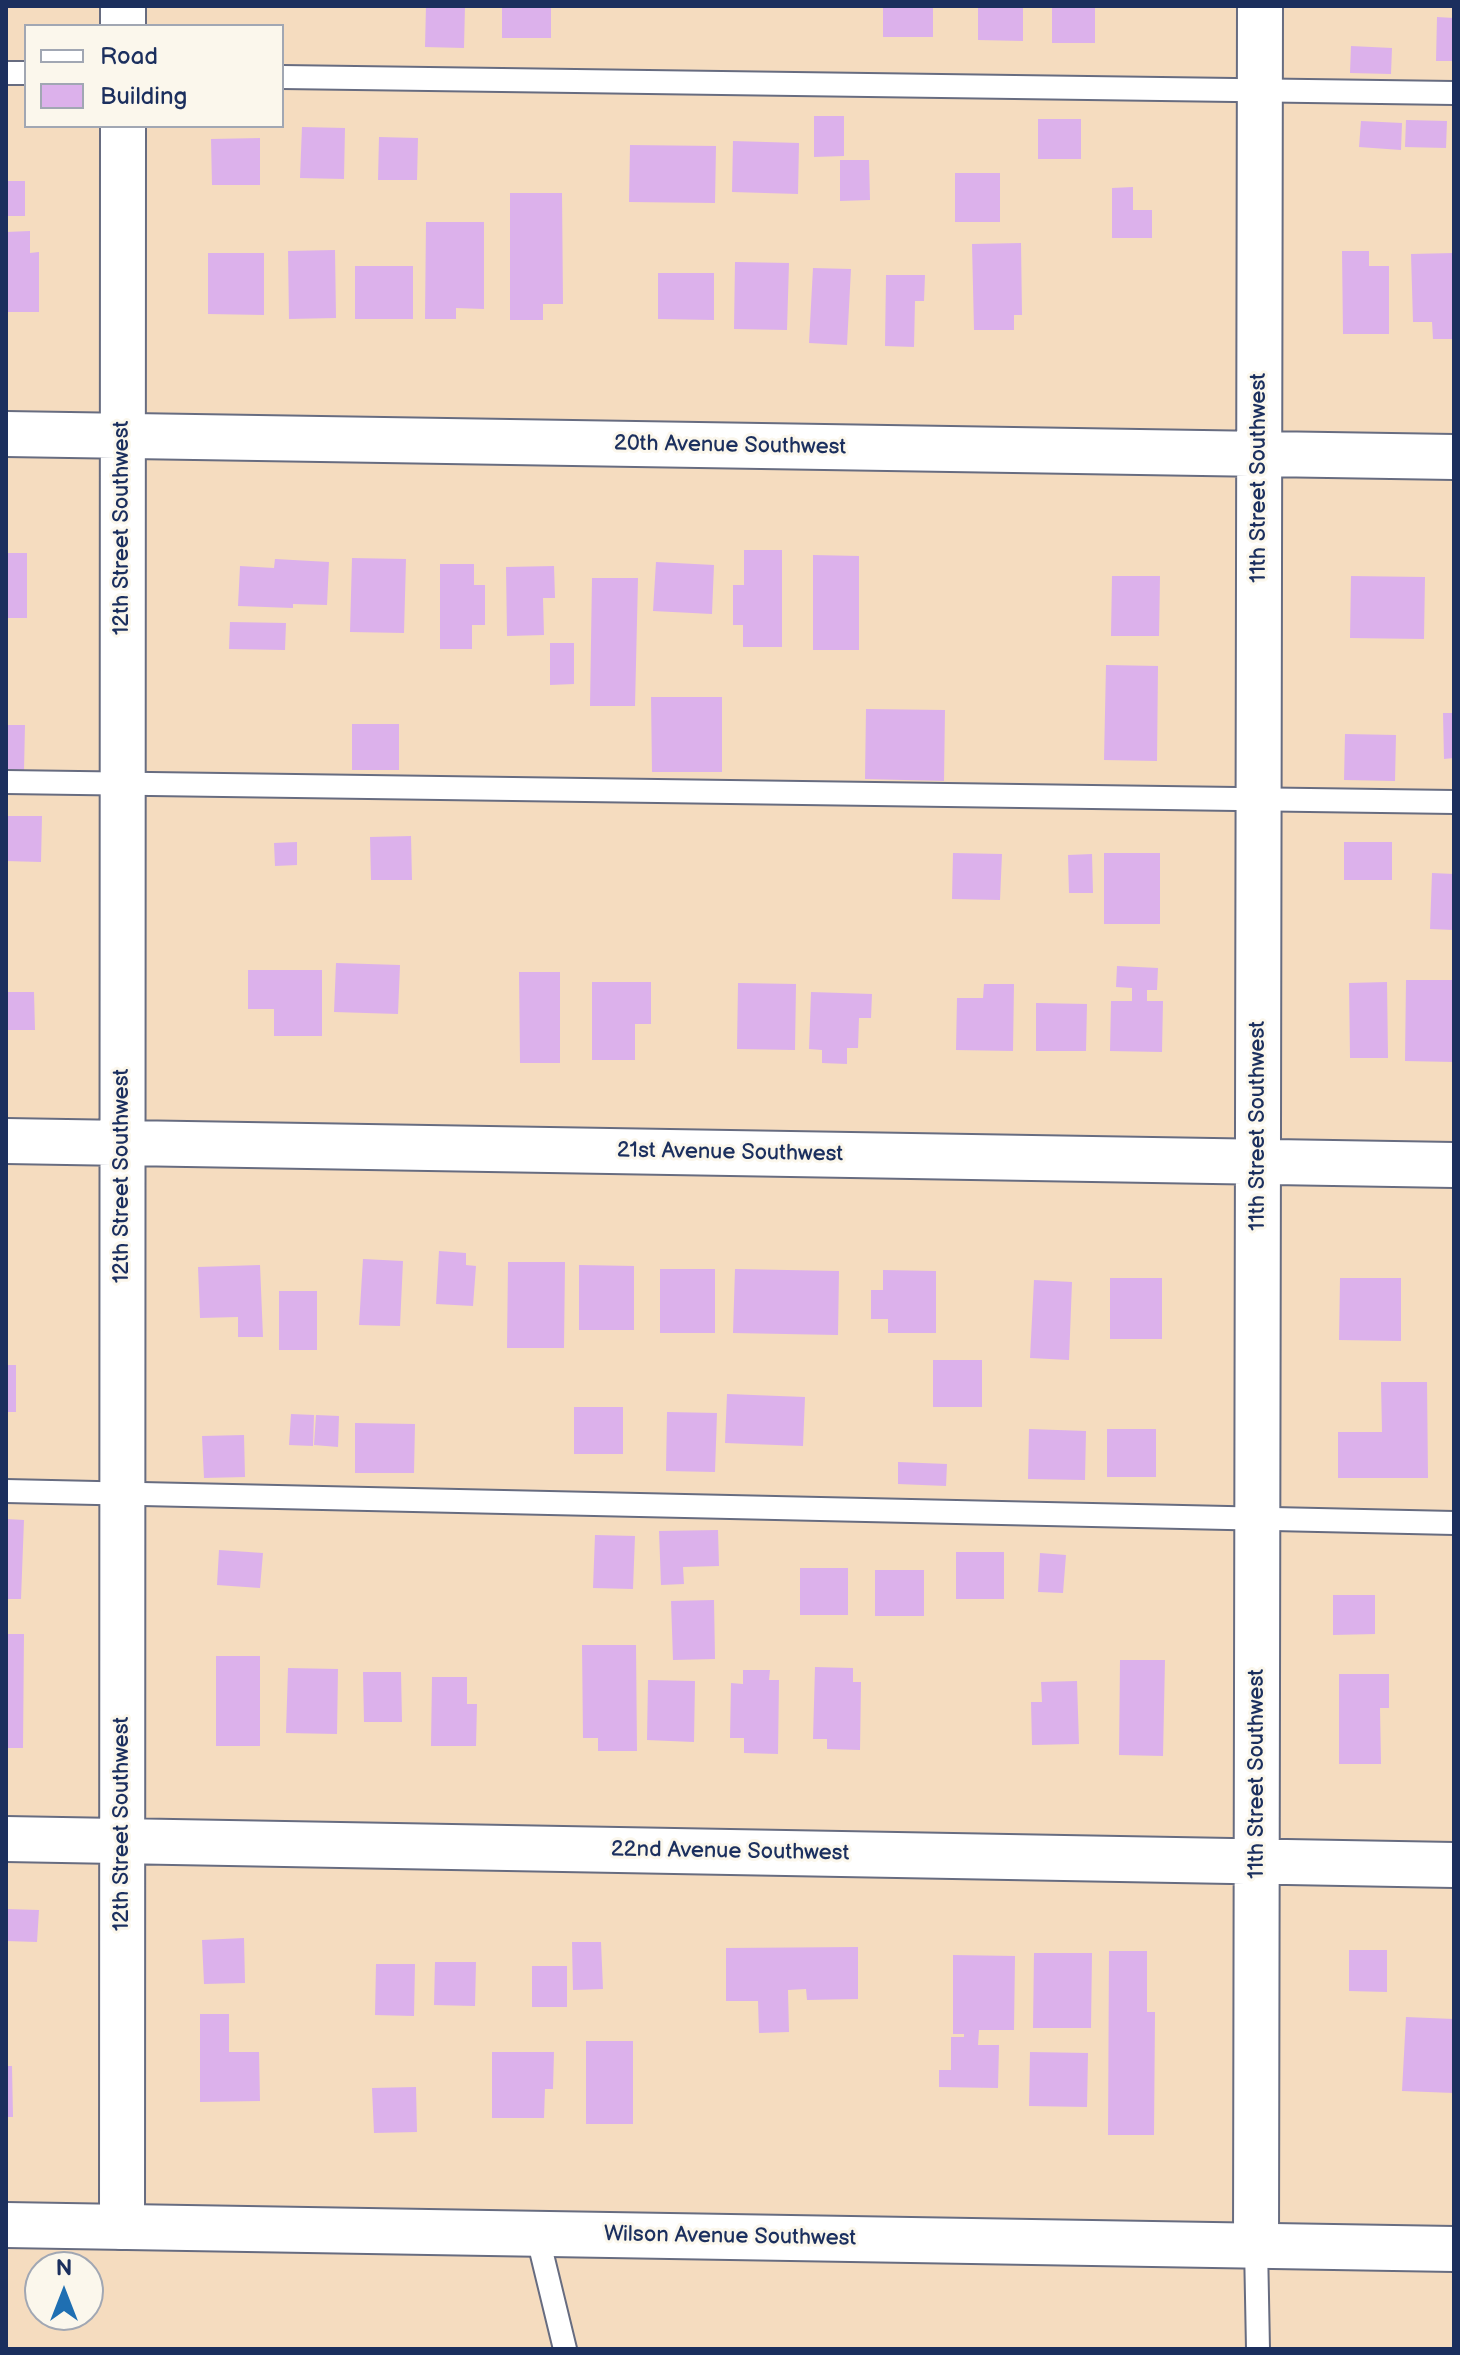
<!DOCTYPE html>
<html>
<head>
<meta charset="utf-8">
<style>
  body { margin:0 }
  #map { position:relative; width:1460px; height:2355px; overflow:hidden; background:#f5dcbf; font-family:"Balsamiq Sans",sans-serif }
  canvas { display:block }
  .frame { position:absolute; inset:0; border:8px solid #1b2f5e; pointer-events:none }
  .legend { position:absolute; left:24px; top:24px; width:260px; height:104px; box-sizing:border-box; background:#fbf7ec; border:2px solid #a1a7b3; margin:0; padding:10px 14px; list-style:none; font-size:24px; color:#1b2f5e }
  .legend li { display:flex; align-items:center; gap:16px; height:40px }
  .legend b { width:40px; border:2px solid #a1a7b3 }
  .north { position:absolute; left:24px; top:2251px; width:80px; height:80px; box-sizing:border-box; background:#fbf7ec; border:2px solid #a1a7b3; border-radius:50%; rotate:0deg; font-size:22px; font-weight:700; line-height:32px; text-align:center; color:#1b2f5e }
  .north::after { content:''; display:block; margin:auto; width:28px; height:36px; background:#1f6fb2; clip-path:polygon(50% 0,100% 100%,50% 72%,0 100%) }
</style>
</head>
<body>
<div id="map">
<canvas width="1460" height="2355"></canvas>
<div class="frame"></div>
<ul class="legend">
<li><b style="height:10px;background:#fff"></b>Road</li>
<li><b style="height:22px;background:#dcb1eb"></b>Building</li>
</ul>
<div class="north">N</div>
</div>
<script>
const ctx = document.querySelector('canvas').getContext('2d');
ctx.lineJoin = 'round';
function paint(path, color) { ctx.fillStyle = color; ctx.fill(path, 'evenodd'); }
const shape = rows => new Path2D(rows.map(r => 'M' + r).join(''));
function stroke(path, color, width, dash) { ctx.strokeStyle = color; ctx.lineWidth = width; ctx.lineCap = dash ? 'butt' : 'round'; ctx.setLineDash(dash || []); ctx.stroke(path); }
function label(font, color, halo, rows, align = 'center') {
  ctx.font = font + ' "Balsamiq Sans",sans-serif'; ctx.lineWidth = 6; ctx.setLineDash([]); ctx.textBaseline = 'middle'; ctx.strokeStyle = halo; ctx.fillStyle = color; for (const [text, x, y, turn = 0] of rows) {
    ctx.save(); ctx.translate(x, y); ctx.rotate((+turn || 0) * Math.PI / 180); ctx.textAlign = isNaN(turn) ? turn : align; if (halo) ctx.strokeText(text, 0, 0); ctx.fillText(text, 0, 0); ctx.restore();
  }
}
paint(shape([
  [426,6,465,6,464,48,425,47],
  [502,6,551,6,551,38,502,38],
  [883,6,933,6,933,37,883,37],
  [978,6,1023,6,1023,41,978,40],
  [1052,6,1095,6,1095,43,1052,43],
  [1437,17,1454,18,1454,61,1436,61],
  [1351,46,1392,48,1391,74,1350,73],
  [814,116,844,116,844,156,814,157],
  [1038,119,1081,119,1081,159,1038,159],
  [1406,120,1447,121,1446,148,1405,147],
  [1361,121,1402,123,1401,150,1359,147],
  [302,127,345,128,344,179,300,178],
  [379,137,418,138,417,180,378,180],
  [260,138,260,185,212,185,211,139],
  [733,141,799,143,798,194,732,192],
  [630,145,716,146,715,203,629,202],
  [840,160,869,160,870,200,840,201],
  [955,173,1000,173,1000,222,955,222],
  [6,181,25,181,25,216,6,216],
  [1133,187,1133,210,1152,210,1152,238,1112,238,1112,188],
  [510,193,562,193,563,304,543,304,543,320,510,320],
  [426,222,484,222,484,309,456,308,456,319,425,319],
  [30,231,30,253,39,252,39,312,6,312,6,232],
  [1021,243,1022,315,1014,315,1014,330,974,330,972,244],
  [335,250,336,318,289,319,288,251],
  [1342,251,1369,251,1369,266,1389,266,1389,334,1343,334],
  [208,253,264,253,264,315,208,314],
  [1454,253,1454,339,1433,339,1432,322,1413,322,1411,254],
  [735,262,789,263,787,330,734,329],
  [355,266,413,266,413,319,355,319],
  [813,268,851,269,847,345,809,343],
  [658,273,714,273,714,320,658,319],
  [886,275,925,275,924,301,915,301,914,347,885,346],
  [744,550,782,550,782,647,743,647,743,625,733,625,733,585,744,585],
  [6,553,27,553,27,618,6,618],
  [813,555,859,556,859,650,813,650],
  [352,558,406,559,404,633,350,632],
  [275,559,329,562,327,605,293,604,293,608,238,606,240,566,274,568],
  [656,562,714,565,712,614,653,611],
  [440,564,474,564,474,585,485,585,485,625,472,625,472,649,440,649],
  [554,566,555,598,543,598,544,635,507,636,506,567],
  [1112,576,1160,576,1159,636,1111,636],
  [1351,576,1425,577,1424,639,1350,638],
  [592,578,638,578,635,706,590,706],
  [230,622,286,623,285,650,229,649],
  [550,643,574,643,574,684,550,685],
  [1106,665,1158,666,1157,761,1104,760],
  [651,697,722,697,722,772,652,772],
  [866,709,945,710,944,781,865,779],
  [1443,713,1454,713,1454,758,1444,759],
  [352,724,399,724,399,770,352,770],
  [6,725,25,725,24,771,6,770],
  [1345,734,1396,735,1395,781,1344,780],
  [6,816,42,816,41,862,6,861],
  [411,836,412,880,371,880,370,837],
  [297,842,297,865,275,866,274,843],
  [1344,842,1392,842,1392,880,1344,880],
  [953,853,1002,854,1000,900,952,899],
  [1104,853,1160,853,1160,924,1104,924],
  [1092,854,1093,893,1069,893,1068,855],
  [1432,873,1454,874,1454,930,1430,929],
  [336,963,400,965,398,1014,334,1012],
  [1117,966,1158,968,1157,990,1147,990,1147,1001,1163,1001,1162,1052,1110,1051,1111,1001,1132,1001,1132,988,1116,987],
  [248,970,322,970,322,1036,274,1036,274,1009,248,1009],
  [519,972,560,972,560,1063,520,1063],
  [1406,980,1454,980,1454,1062,1405,1061],
  [592,982,651,982,651,1024,635,1024,635,1060,592,1060],
  [1387,982,1388,1058,1350,1058,1349,983],
  [738,983,796,984,795,1050,737,1049],
  [984,984,1014,984,1013,1051,956,1050,957,998,983,998],
  [6,992,34,992,35,1030,6,1030],
  [811,992,872,994,871,1018,859,1018,858,1048,847,1048,847,1064,822,1063,822,1050,809,1049],
  [1036,1003,1087,1004,1086,1051,1036,1051],
  [439,1251,466,1253,466,1265,476,1266,473,1306,436,1304],
  [363,1259,403,1261,400,1326,359,1325],
  [508,1262,565,1262,564,1348,507,1348],
  [260,1265,263,1337,238,1337,238,1317,200,1318,198,1267],
  [579,1265,634,1266,634,1330,579,1330],
  [660,1269,715,1269,715,1333,660,1333],
  [735,1269,839,1271,838,1335,733,1333],
  [883,1270,936,1271,936,1333,888,1333,888,1319,871,1319,871,1290,883,1290],
  [1110,1278,1162,1278,1162,1339,1110,1339],
  [1340,1278,1401,1278,1401,1341,1339,1340],
  [1034,1280,1072,1282,1069,1360,1030,1358],
  [279,1291,317,1291,317,1350,279,1350],
  [933,1360,982,1360,982,1407,933,1407],
  [6,1365,16,1365,16,1412,6,1412],
  [1381,1382,1427,1382,1428,1478,1338,1478,1338,1432,1382,1432],
  [727,1394,805,1397,803,1446,725,1443],
  [574,1407,623,1407,623,1454,574,1454],
  [667,1412,717,1413,715,1472,666,1471],
  [291,1414,314,1415,313,1446,289,1445],
  [316,1415,339,1416,338,1447,314,1445],
  [355,1423,415,1424,414,1473,355,1473],
  [1029,1429,1086,1431,1085,1480,1028,1479],
  [1107,1429,1156,1429,1156,1477,1107,1477],
  [244,1435,245,1477,204,1478,202,1436],
  [898,1462,947,1464,946,1486,898,1484],
  [6,1519,24,1520,21,1599,6,1599],
  [718,1530,719,1566,683,1567,684,1584,661,1585,659,1531],
  [595,1535,635,1536,633,1589,593,1588],
  [219,1550,263,1553,260,1588,217,1585],
  [956,1552,1004,1552,1004,1599,956,1599],
  [1040,1553,1066,1555,1063,1593,1038,1592],
  [800,1568,848,1568,848,1615,800,1615],
  [875,1570,924,1570,924,1616,875,1616],
  [1333,1595,1375,1595,1375,1634,1333,1635],
  [714,1600,715,1659,673,1660,671,1601],
  [6,1634,24,1634,23,1748,6,1748],
  [582,1645,636,1645,637,1751,598,1751,598,1738,583,1738],
  [216,1656,260,1656,260,1746,216,1746],
  [1120,1660,1165,1660,1163,1756,1119,1755],
  [815,1667,853,1668,853,1682,861,1682,860,1750,827,1749,827,1739,813,1739],
  [288,1668,338,1669,337,1734,286,1733],
  [743,1670,770,1670,769,1680,779,1680,778,1754,744,1753,744,1738,730,1738,731,1683,743,1684],
  [363,1672,401,1672,402,1722,364,1722],
  [1339,1674,1389,1674,1389,1708,1380,1708,1381,1764,1339,1764],
  [432,1677,467,1677,467,1704,477,1704,476,1746,431,1746],
  [648,1680,695,1681,694,1742,647,1740],
  [1077,1681,1079,1744,1032,1745,1031,1702,1042,1702,1041,1682],
  [6,1909,39,1910,37,1942,6,1941],
  [244,1938,245,1983,204,1984,202,1940],
  [572,1942,601,1942,603,1989,573,1990],
  [858,1947,858,1999,807,2000,806,1989,788,1990,789,2032,759,2033,758,2001,726,2001,726,1948],
  [1349,1950,1387,1950,1387,1992,1349,1991],
  [1109,1951,1147,1951,1147,2012,1155,2012,1154,2135,1108,2135],
  [1034,1953,1092,1953,1091,2028,1033,2028],
  [953,1955,1015,1956,1014,2030,979,2030,978,2045,999,2045,998,2088,939,2087,939,2070,951,2070,951,2037,964,2037,964,2034,953,2034],
  [435,1962,476,1962,475,2006,434,2005],
  [376,1964,415,1964,414,2016,375,2015],
  [532,1966,567,1966,567,2007,532,2007],
  [200,2014,229,2014,229,2052,259,2052,260,2101,200,2102],
  [1406,2017,1454,2019,1454,2093,1402,2091],
  [586,2041,633,2041,633,2124,586,2124],
  [492,2052,554,2052,553,2089,545,2089,544,2118,492,2118],
  [1030,2052,1088,2053,1087,2107,1029,2106],
  [6,2066,12,2066,13,2117,6,2117],
  [416,2087,417,2132,374,2133,372,2088]
]), '#dcb1eb');
const service = shape([
  [6,73,26,73],
  [282,77,1454,93],
  [6,782,1454,802],
  [6,1491,1454,1523],
  [537,2234,565,2349],
  [1256,2246,1258,2349]
]);
const minor = shape([
  [123,6,123,26],
  [6,434,1454,457],
  [6,1141,1454,1165],
  [6,1839,1454,1865],
  [122,2227,123,126],
  [1256,2246,1260,6]
]);
const secondary = shape([
  [6,2225,1454,2249]
]);
stroke(service, '#676c80', 26);
stroke(minor, '#676c80', 48);
stroke(secondary, '#676c80', 48);
stroke(service, '#fff', 22);
stroke(minor, '#fff', 44);
stroke(secondary, '#fff', 44);
label('22px', '#1b2f5e', '#fbf7ec', [
  ["20th Avenue Southwest",730,446,1],
  ["11th Street Southwest",1259,478,-90],
  ["12th Street Southwest",122,528,-90],
  ["11th Street Southwest",1258,1126,-90],
  ["21st Avenue Southwest",730,1153,1],
  ["12th Street Southwest",122,1176,-90],
  ["11th Street Southwest",1257,1774,-90],
  ["12th Street Southwest",122,1824,-90],
  ["22nd Avenue Southwest",730,1852,1],
  ["Wilson Avenue Southwest",730,2237,1]
]);
</script>
</body>
</html>
